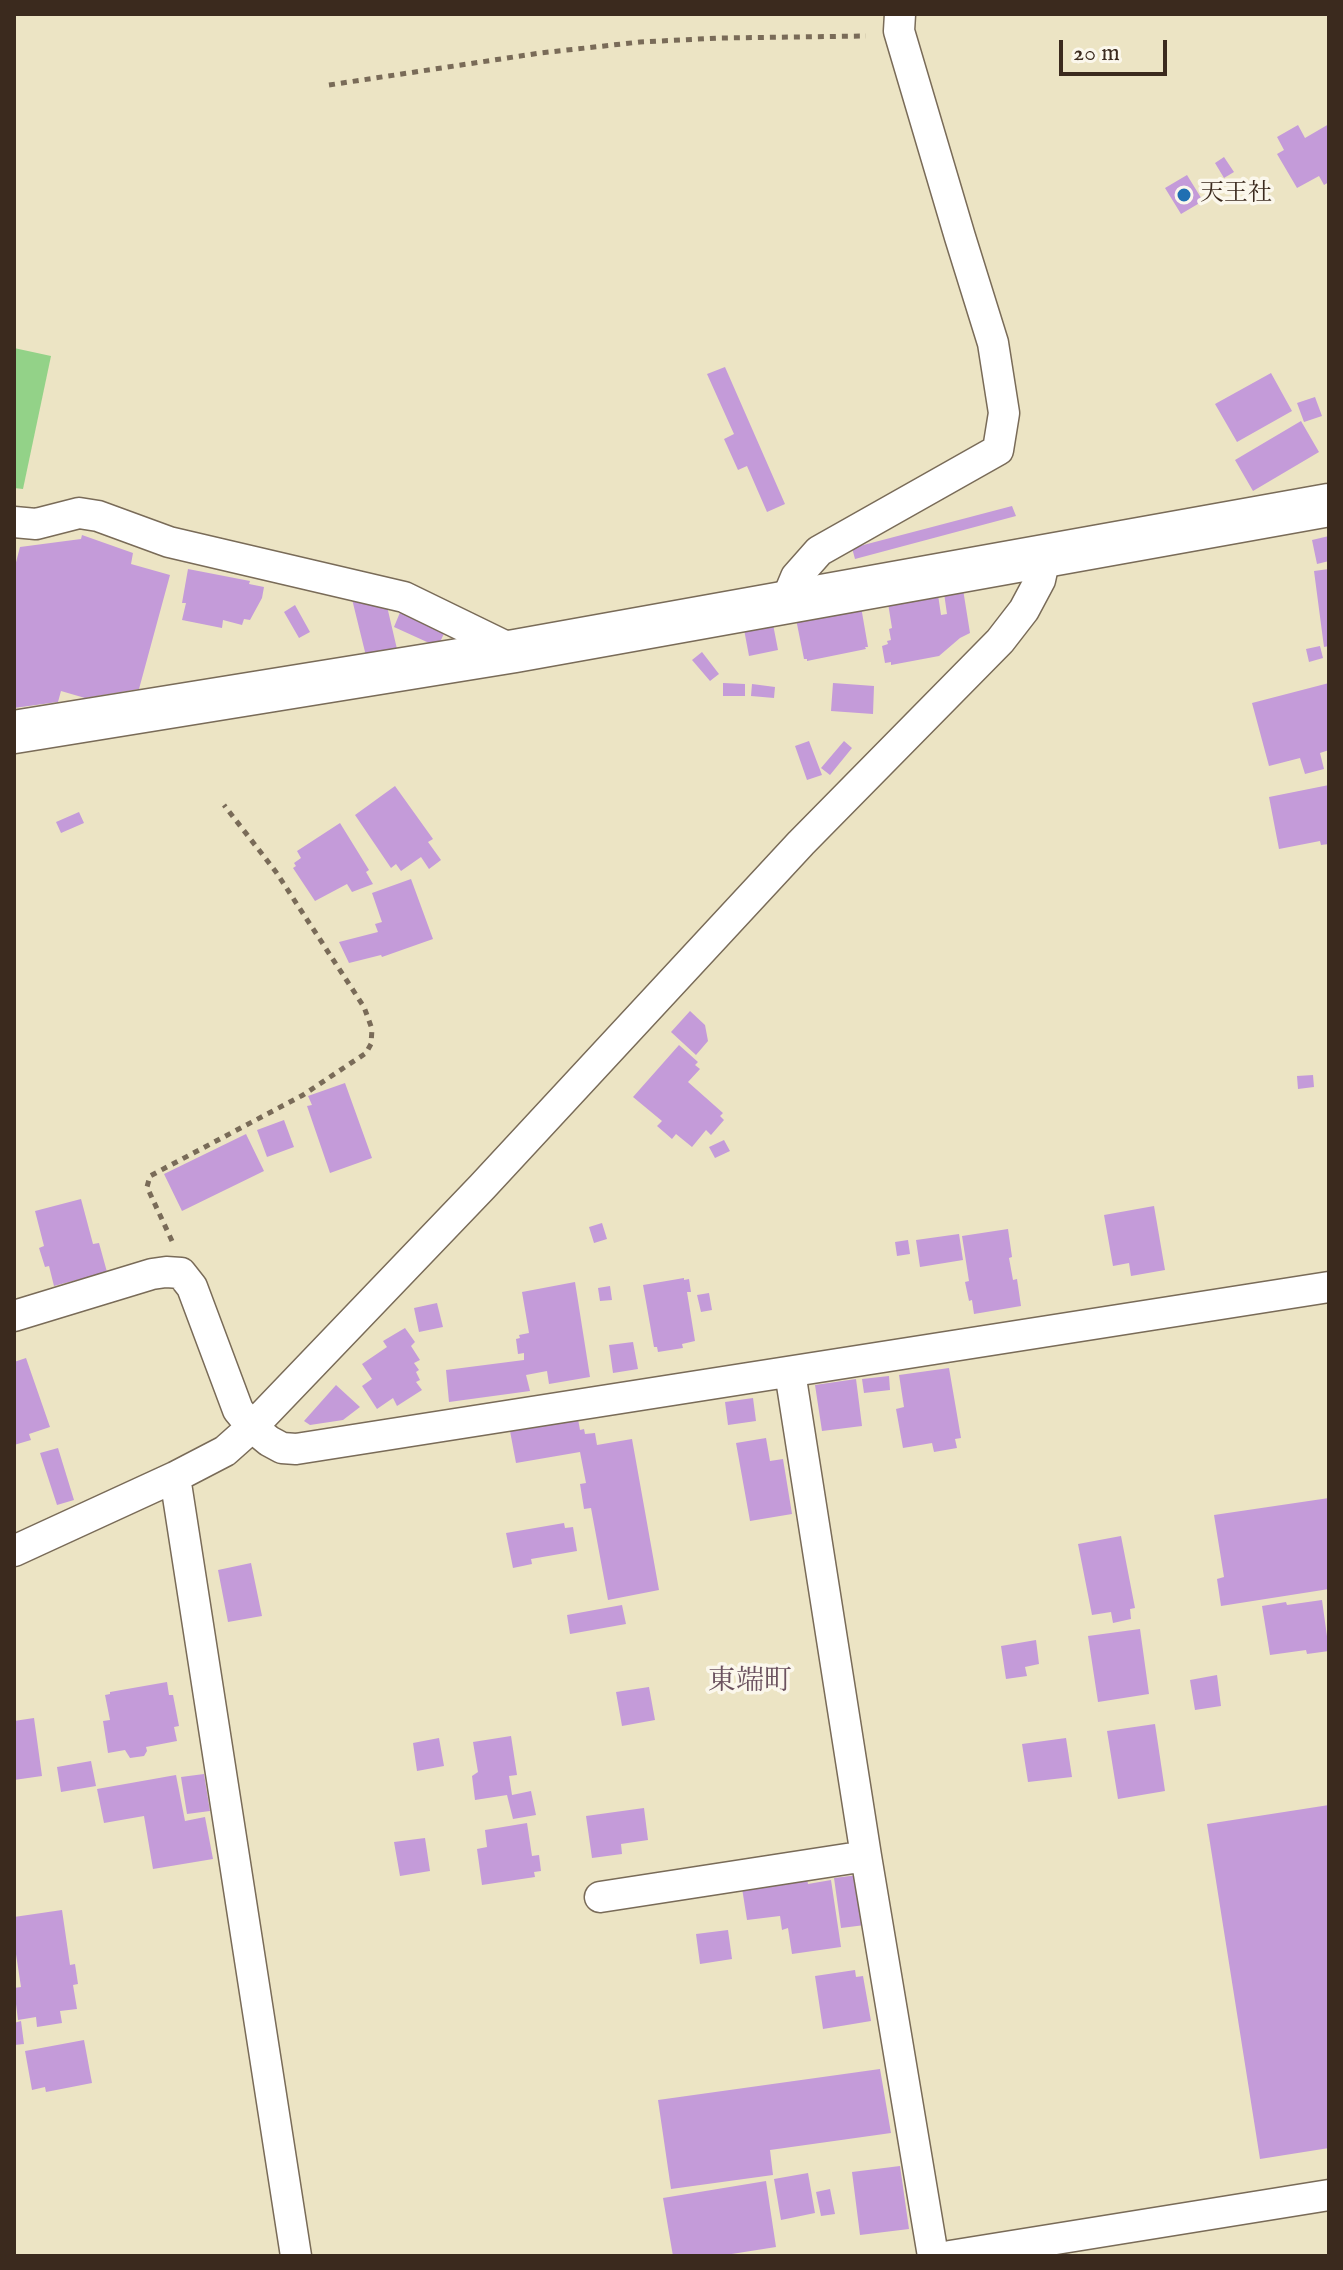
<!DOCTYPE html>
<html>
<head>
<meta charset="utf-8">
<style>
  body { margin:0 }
  #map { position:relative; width:1343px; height:2270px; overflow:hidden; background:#ece4c4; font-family:"IM FELL English",serif }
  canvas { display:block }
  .frame { position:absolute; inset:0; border:16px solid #3b2a1e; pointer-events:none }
  .scale { position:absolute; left:1059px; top:40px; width:108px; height:36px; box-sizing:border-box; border:4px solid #3b2a1e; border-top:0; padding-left:10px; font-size:24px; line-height:28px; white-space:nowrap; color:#3b2a1e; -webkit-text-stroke:6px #fbf7ec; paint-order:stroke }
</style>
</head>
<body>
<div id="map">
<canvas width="1343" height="2270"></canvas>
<div class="frame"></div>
<div class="scale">20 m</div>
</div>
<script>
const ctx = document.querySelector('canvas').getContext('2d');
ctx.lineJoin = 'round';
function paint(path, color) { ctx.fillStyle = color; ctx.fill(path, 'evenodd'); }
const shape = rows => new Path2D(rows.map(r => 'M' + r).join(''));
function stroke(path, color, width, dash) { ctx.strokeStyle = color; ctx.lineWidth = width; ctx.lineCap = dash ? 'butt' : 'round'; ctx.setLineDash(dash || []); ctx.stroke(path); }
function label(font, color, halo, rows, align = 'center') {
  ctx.font = font + ' "IM FELL English","Noto Serif JP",serif'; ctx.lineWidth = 7; ctx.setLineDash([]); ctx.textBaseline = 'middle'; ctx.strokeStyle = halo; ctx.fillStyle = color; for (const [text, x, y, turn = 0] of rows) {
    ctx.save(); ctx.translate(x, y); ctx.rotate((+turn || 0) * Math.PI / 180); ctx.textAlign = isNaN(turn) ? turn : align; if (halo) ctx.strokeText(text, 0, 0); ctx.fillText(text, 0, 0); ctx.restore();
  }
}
paint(shape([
  [14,348,51,356,23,489,14,488]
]), '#93d288');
paint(shape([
  [1329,124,1329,182,1324,185,1319,176,1297,188,1277,154,1284,150,1277,137,1298,125,1305,138],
  [1224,157,1234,172,1224,178,1215,163],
  [1187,175,1203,201,1181,214,1165,188],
  [725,367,785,504,767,512,747,466,738,470,724,439,734,434,707,374],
  [1271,373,1292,411,1237,442,1215,404],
  [1315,397,1322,416,1304,422,1297,403],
  [1301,421,1319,452,1253,491,1235,460],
  [1012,506,1016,516,855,559,852,548],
  [82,535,133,553,131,564,170,575,139,689,85,698,61,691,58,702,14,708,14,570,20,547,81,539],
  [1329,536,1329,561,1317,564,1312,540],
  [188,569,250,581,249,584,264,587,262,598,250,620,244,619,242,625,223,620,222,628,182,620,186,603,182,603],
  [1329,569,1329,646,1324,647,1314,571],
  [962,583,970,633,960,638,939,656,891,665,891,662,885,663,882,646,888,644,887,641,891,640,889,629,892,628,887,597,937,588,941,615,947,614,943,586],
  [351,595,386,602,397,649,366,656],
  [860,601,868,647,865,647,866,649,807,661,807,659,804,659,795,614],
  [295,605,310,632,299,638,284,612],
  [401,610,445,631,438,647,394,627],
  [772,619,778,650,749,656,743,624],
  [1320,646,1323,658,1309,662,1306,649],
  [702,652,719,674,710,681,692,660],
  [723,683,745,684,745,696,723,696],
  [833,683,874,686,873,714,831,711],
  [1329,683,1329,750,1320,753,1324,769,1305,774,1300,758,1269,766,1252,703],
  [752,684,775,687,774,698,751,696],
  [809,741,822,775,807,780,795,746],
  [844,741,852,748,830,775,821,768],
  [1329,785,1329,844,1321,845,1320,841,1279,849,1269,797],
  [395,786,433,839,428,842,441,860,429,869,421,857,401,871,396,864,391,868,355,815],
  [79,812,84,823,61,833,56,822],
  [340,823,369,870,366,872,373,884,352,892,347,884,315,901,293,868,296,866,294,863,301,858,297,851],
  [411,879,433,939,382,957,381,955,349,963,339,942,378,932,375,924,382,922,372,893],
  [690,1011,705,1025,708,1041,696,1055,671,1032],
  [679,1045,698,1062,695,1065,700,1069,688,1082,723,1113,720,1116,724,1120,711,1135,706,1130,692,1147,676,1134,672,1139,657,1126,662,1121,633,1097],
  [1313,1075,1314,1087,1298,1089,1297,1076],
  [345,1083,372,1158,330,1173,307,1106,312,1105,308,1096],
  [284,1120,294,1147,267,1157,257,1130],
  [246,1134,264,1171,182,1211,164,1174],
  [724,1140,730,1151,715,1158,709,1147],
  [81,1199,93,1244,99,1243,107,1272,54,1286,49,1266,45,1267,39,1248,44,1246,35,1211],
  [1154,1206,1165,1270,1131,1276,1129,1263,1113,1266,1104,1215],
  [602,1223,607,1239,594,1243,589,1227],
  [1008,1229,1012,1257,1009,1258,1013,1280,1017,1279,1021,1306,974,1314,972,1300,969,1301,965,1282,969,1281,962,1236],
  [959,1234,963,1260,920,1267,916,1240],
  [908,1240,910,1254,897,1256,895,1242],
  [684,1278,684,1280,689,1279,691,1292,687,1292,695,1341,682,1344,683,1348,658,1352,657,1347,654,1347,643,1285],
  [575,1282,590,1377,549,1384,547,1371,526,1375,530,1391,449,1402,446,1370,524,1360,524,1353,518,1354,516,1339,520,1338,519,1335,529,1333,522,1292],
  [610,1286,612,1300,600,1301,598,1288],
  [709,1293,712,1310,701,1312,697,1295],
  [437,1303,443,1327,419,1332,414,1308],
  [405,1328,415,1342,411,1346,420,1360,414,1363,419,1370,416,1372,420,1380,416,1382,422,1390,397,1406,393,1398,377,1409,362,1386,372,1379,362,1364,387,1347,383,1341],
  [633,1342,638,1369,613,1373,609,1345],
  [26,1358,50,1427,29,1434,31,1440,14,1445,14,1362],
  [949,1368,961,1438,955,1439,957,1448,934,1452,932,1443,903,1448,896,1409,904,1407,899,1375],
  [889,1376,890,1390,864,1393,862,1379],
  [856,1379,862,1426,822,1431,815,1385],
  [336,1385,360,1407,343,1420,310,1425,304,1421],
  [753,1398,756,1421,728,1425,725,1402],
  [578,1419,580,1430,584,1429,585,1434,595,1433,597,1445,632,1439,659,1590,608,1600,591,1508,584,1509,580,1484,586,1483,580,1452,516,1463,510,1431],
  [766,1438,770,1461,783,1459,792,1514,750,1521,736,1443],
  [58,1448,74,1500,57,1505,40,1453],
  [1329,1498,1329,1589,1221,1606,1217,1579,1224,1577,1214,1515],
  [564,1523,565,1528,573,1527,577,1551,531,1559,532,1564,513,1568,506,1533],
  [1121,1536,1135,1608,1130,1609,1131,1619,1113,1623,1111,1612,1092,1615,1078,1544],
  [251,1563,262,1616,228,1622,218,1570],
  [1322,1600,1329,1651,1307,1654,1306,1650,1270,1655,1262,1606,1286,1602,1287,1605],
  [622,1605,626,1624,570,1634,567,1615],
  [1140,1629,1149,1694,1098,1702,1088,1636],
  [1036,1640,1039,1664,1025,1667,1027,1676,1006,1679,1001,1646],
  [1217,1675,1221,1706,1195,1710,1190,1680],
  [167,1682,169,1695,173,1695,179,1726,174,1727,177,1741,146,1747,147,1751,144,1756,130,1758,125,1750,108,1753,103,1721,110,1720,105,1695,110,1694,110,1692],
  [649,1687,655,1720,622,1726,616,1692],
  [34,1718,42,1776,14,1780,14,1721],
  [1155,1724,1165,1791,1118,1799,1107,1731],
  [511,1736,517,1775,509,1776,512,1795,531,1791,536,1815,513,1819,507,1795,475,1800,472,1776,478,1772,473,1742],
  [439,1738,444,1766,417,1771,413,1743],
  [1066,1738,1072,1777,1028,1782,1022,1744],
  [91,1761,96,1786,61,1792,57,1767],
  [204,1774,210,1811,187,1814,181,1777],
  [176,1775,185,1821,205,1817,213,1859,153,1869,144,1816,104,1823,97,1789],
  [1329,1805,1329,2148,1260,2159,1207,1824],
  [644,1808,648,1840,621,1844,622,1854,592,1858,586,1816],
  [527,1823,532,1856,539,1855,541,1871,534,1872,535,1877,482,1885,477,1849,487,1847,485,1830],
  [425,1838,430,1871,400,1876,394,1842],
  [858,1875,865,1925,841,1928,834,1878],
  [807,1879,808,1884,831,1880,841,1947,792,1954,788,1928,782,1930,780,1916,747,1920,742,1888],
  [62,1910,70,1965,75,1964,78,1984,73,1985,77,2009,60,2011,62,2023,37,2027,36,2017,18,2020,14,1988,21,1987,14,1941,14,1917],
  [728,1930,732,1959,700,1964,696,1934],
  [855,1970,856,1977,863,1976,871,2021,823,2029,815,1976],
  [21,2021,24,2044,14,2045,14,2023],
  [84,2040,92,2083,46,2092,45,2087,32,2090,25,2051],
  [880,2069,891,2133,770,2150,773,2175,671,2189,658,2100],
  [900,2166,909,2229,860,2235,852,2172],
  [808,2173,815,2213,781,2220,774,2179],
  [766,2181,776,2247,719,2256,673,2256,663,2198],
  [830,2189,835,2214,821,2216,816,2192]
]), '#c49bd9');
const street = shape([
  [14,522,36,524,79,513,98,516,169,542,404,597,515,651],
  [794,600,791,589,796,577,819,551,998,450,1004,413,993,343,960,237,899,31,900,14],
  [14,1316,152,1274,166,1272,181,1273,192,1287,238,1410,252,1427,269,1441,282,1448,296,1449,1329,1287],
  [790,1372,866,1856,933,2256],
  [175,1477,296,2256],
  [14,1551,175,1477,225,1451,252,1427,482,1187,801,843,1000,641,1024,610,1040,580,1045,557],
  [600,1897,866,1856],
  [950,2256,1329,2195]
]);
const secondary = shape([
  [14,732,515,651,1329,505]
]);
stroke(street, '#796b58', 33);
stroke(secondary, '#796b58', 45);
stroke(shape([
  [329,85,540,53,640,42,720,38,866,36],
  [172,1241,147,1187,150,1176,303,1095,366,1053,371,1044,372,1029,364,1007,276,872,224,805]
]), '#796b58', 5, [6, 6]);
stroke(street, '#fff', 30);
stroke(secondary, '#fff', 42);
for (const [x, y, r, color] of [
  [1184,195,8,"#1f6fb2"]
]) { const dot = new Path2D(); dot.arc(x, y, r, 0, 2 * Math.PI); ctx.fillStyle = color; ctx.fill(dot); stroke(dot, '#fbf7ec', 3); }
label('24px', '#3b2a1e', '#fbf7ec', [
  ["天王社",1200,195]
], 'left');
label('28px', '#6b525f', '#fbf7ec', [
  ["東端町",750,1683]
]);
</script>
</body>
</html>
